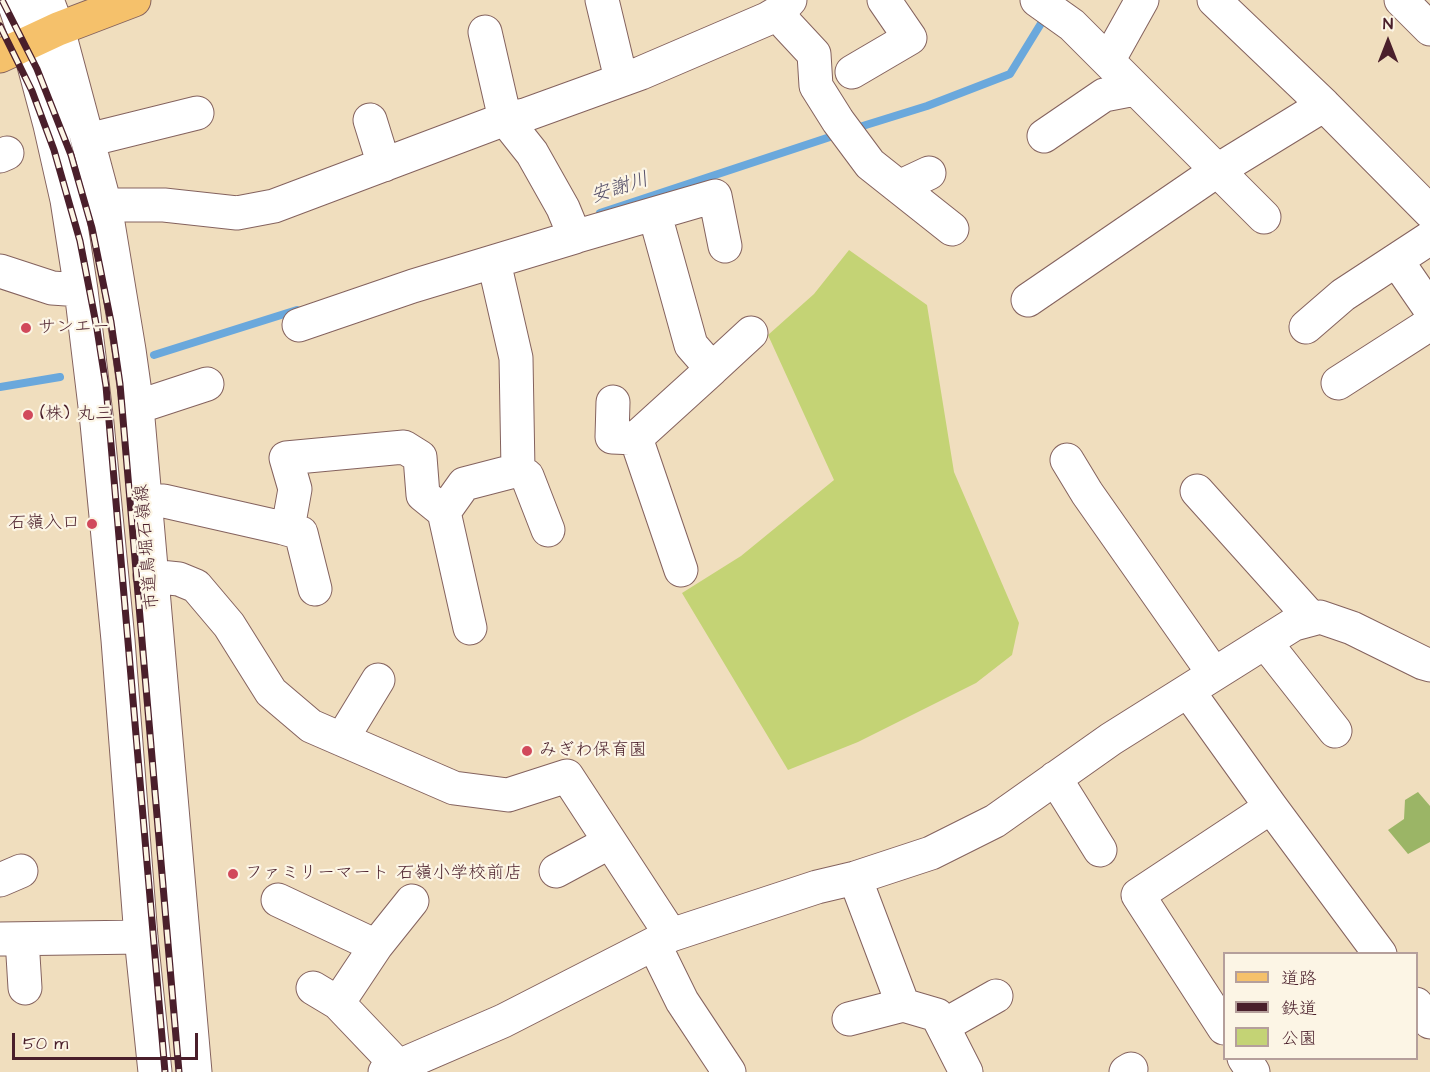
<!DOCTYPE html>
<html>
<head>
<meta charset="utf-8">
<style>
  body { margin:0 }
  #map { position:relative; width:1430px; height:1072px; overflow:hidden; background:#f0debe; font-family:"Architects Daughter","Klee One",sans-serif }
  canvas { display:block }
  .legend { position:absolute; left:1223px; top:952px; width:195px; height:108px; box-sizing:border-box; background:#fcf5e5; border:2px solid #b59f9b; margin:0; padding:8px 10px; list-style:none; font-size:18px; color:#4a1f2b }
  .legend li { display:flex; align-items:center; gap:12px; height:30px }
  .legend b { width:30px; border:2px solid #b59f9b }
  .north { position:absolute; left:1358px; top:12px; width:60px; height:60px; -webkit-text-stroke:4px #fcf5e5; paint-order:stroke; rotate:0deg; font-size:16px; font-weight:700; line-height:24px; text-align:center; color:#4a1f2b }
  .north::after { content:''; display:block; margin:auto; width:21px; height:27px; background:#4a1f2b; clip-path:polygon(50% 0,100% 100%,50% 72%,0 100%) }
  .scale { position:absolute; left:12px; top:1033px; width:186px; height:27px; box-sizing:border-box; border:3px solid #4a1f2b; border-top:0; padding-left:8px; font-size:18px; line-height:21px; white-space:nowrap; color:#4a1f2b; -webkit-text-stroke:4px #fcf5e5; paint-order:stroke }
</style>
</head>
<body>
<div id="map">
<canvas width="1430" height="1072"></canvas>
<ul class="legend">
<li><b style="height:8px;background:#f5c16b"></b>道路</li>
<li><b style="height:8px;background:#4a1f2b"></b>鉄道</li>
<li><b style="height:16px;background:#c4d375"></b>公園</li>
</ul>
<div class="north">N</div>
<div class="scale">50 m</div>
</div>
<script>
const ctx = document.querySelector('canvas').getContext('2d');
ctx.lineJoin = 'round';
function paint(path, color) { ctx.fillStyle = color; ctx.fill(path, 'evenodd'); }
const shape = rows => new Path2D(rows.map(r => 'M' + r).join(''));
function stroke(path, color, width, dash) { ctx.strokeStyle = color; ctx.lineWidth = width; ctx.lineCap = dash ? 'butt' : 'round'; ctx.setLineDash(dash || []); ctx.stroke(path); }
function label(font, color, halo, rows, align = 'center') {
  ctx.font = font + ' "Architects Daughter","Klee One",sans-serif'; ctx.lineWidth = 4.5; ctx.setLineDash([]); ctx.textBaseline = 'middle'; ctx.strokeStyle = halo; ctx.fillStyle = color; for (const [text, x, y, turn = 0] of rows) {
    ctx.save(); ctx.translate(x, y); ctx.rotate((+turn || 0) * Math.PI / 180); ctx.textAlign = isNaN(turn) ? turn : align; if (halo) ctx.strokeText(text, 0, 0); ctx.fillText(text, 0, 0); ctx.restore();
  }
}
paint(shape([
  [849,250,927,305,954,472,1019,623,1012,655,976,683,858,742,788,770,682,593,741,556,834,480,768,335,814,294]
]), '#c4d375');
paint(shape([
  [1418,792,1430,806,1430,842,1408,854,1388,830,1404,819,1405,800]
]), '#9bb566');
stroke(shape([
  [853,129,927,106,1010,74,1045,17],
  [600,213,839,134],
  [154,355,297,310],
  [0,387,60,377]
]), '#6aa8dc', 8);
const minor = shape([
  [13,0,28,43,50,125,67,200,81,290,97,423,118,640,141,937,155,1072],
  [47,0,58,29,105,205,129,350,137,407,195,1072],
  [602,0,621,79],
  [1037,0,1072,25,1264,217],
  [1214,0,1324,105,1430,212],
  [1401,0,1430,29],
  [779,12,787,25,814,54,816,86,838,121,870,164,952,229],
  [1108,61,1142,0],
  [852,72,910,38,884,0],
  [370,120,384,165],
  [1044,136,1104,95,1135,89],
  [88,140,197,113],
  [0,156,7,153],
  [899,187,929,173],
  [105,205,164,205,237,213,274,206,505,119,525,115,641,73,767,19,779,12,790,0],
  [655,215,691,345,712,369,636,438,681,570],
  [574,237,715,196,725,246],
  [1397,261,1430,309],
  [0,271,52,288,81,290],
  [1028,300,1218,170,1324,105],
  [299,325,413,286,575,237,563,208,532,153,505,119,485,32],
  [1306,327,1343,295,1430,238],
  [712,369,751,333],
  [1338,383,1430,324],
  [613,402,612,437,636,438],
  [137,407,207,384],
  [1067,460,1087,493,1214,674],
  [518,470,527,476,548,530],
  [1197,491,1312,619],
  [145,501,164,501,283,528,290,517,295,489,286,458,404,447,420,457,423,495,444,512],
  [283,528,301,533,315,589],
  [150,576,179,579,196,586,229,625,271,692,311,726,454,788,508,795,567,776,671,935],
  [470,628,444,512,464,484,518,470,516,358,494,262],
  [1265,642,1335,731],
  [1188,691,1271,807,1138,895,1224,1028],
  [342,739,378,680],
  [1055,778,1100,850],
  [1271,807,1380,954],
  [556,871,610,842],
  [855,878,903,1005,937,1015,966,1072],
  [0,880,21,871],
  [278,900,376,946,338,1003,398,1066],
  [0,939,141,937],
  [22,939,25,988],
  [654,944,682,1001,729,1072],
  [376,946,412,901],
  [313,988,338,1003],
  [1416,1004,1430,1022],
  [849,1019,903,1005],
  [943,1026,996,996],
  [1244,1058,1253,1072],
  [385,1072,503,1021,671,935,817,887,855,878,931,853,995,821,1111,739,1294,624,1320,617,1352,628,1423,663,1430,665],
  [1126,1072,1131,1069]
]);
const major = shape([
  [0,56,58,29,134,0]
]);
stroke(minor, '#84625e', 35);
stroke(major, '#84625e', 35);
stroke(minor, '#fff', 33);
stroke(major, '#f5c16b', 33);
const rail = shape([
  [2,0,37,69,71,155,92,228,111,322,120,384,179,1072],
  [0,26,32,91,54,150,80,241,97,329,106,386,165,1072]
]);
stroke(rail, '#4a1f2b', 7);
stroke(rail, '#fcf5e5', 4.5, [14]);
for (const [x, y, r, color] of [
  [26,328,6,"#d1495b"],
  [28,415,6,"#d1495b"],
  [92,524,6,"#d1495b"],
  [527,751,6,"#d1495b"],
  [233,874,6,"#d1495b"]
]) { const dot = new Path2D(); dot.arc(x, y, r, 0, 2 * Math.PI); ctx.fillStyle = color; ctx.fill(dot); stroke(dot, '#fcf5e5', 2); }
label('18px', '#4a1f2b', '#fcf5e5', [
  ["サンエー",38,328],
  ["(株) 丸三",40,415],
  ["石嶺入口",80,524,"right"],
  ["みぎわ保育園",539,751],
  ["ファミリーマート 石嶺小学校前店",245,874]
], 'left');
label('18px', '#4a1f2b', '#fcf5e5', [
  ["市道鳥堀石嶺線",148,547,-95]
]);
label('italic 20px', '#554f69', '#fcf5e5', [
  ["安謝川",620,189,-18]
]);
</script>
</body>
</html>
